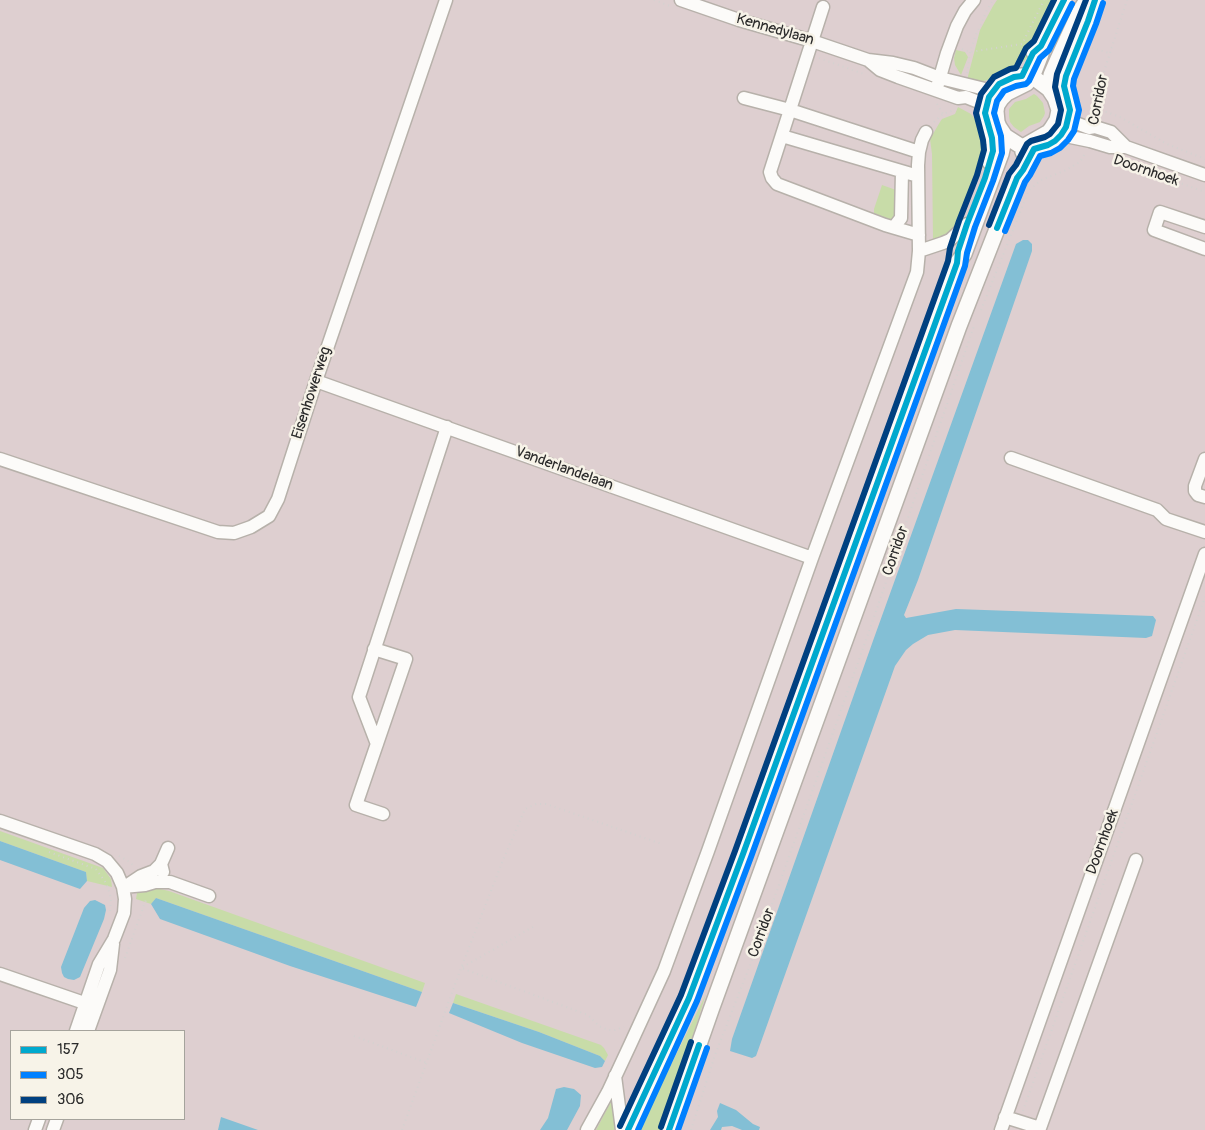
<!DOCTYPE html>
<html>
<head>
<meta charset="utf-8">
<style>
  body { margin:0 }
  #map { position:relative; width:1205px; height:1130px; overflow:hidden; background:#ede5d9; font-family:Pangolin,sans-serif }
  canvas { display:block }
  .legend { position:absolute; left:10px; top:1030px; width:175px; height:90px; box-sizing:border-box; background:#f7f3e8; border:1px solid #a5a39c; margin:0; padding:6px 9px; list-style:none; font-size:15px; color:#2b2b2b }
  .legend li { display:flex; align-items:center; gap:10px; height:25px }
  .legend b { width:25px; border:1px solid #a5a39c }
</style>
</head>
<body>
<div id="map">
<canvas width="1205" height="1130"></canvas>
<ul class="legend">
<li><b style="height:6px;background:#00a9ce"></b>157</li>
<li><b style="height:6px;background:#0080ff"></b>305</li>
<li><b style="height:6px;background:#004080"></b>306</li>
</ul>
</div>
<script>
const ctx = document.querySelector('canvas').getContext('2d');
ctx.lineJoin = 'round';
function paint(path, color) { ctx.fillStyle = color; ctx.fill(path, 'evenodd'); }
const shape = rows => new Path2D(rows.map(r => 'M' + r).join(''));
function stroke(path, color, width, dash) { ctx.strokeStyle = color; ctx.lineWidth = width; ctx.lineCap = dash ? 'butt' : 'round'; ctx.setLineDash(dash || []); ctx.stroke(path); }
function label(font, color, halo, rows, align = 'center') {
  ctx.font = font + ' Pangolin,sans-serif'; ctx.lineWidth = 5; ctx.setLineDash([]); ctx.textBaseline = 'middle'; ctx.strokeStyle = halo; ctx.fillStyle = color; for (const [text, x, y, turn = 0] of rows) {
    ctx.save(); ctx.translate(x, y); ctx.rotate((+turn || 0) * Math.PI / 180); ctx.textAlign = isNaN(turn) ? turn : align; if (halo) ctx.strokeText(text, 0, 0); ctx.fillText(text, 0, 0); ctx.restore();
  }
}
paint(shape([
  [0,0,1205,0,1205,1130,0,1130],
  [11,1031,184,1031,184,1119,11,1119]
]), '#decfd0');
paint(shape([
  [997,0,1055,0,1026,59,1013,71,997,78,979,82,967,80,980,30,993,6],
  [956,50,965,52,968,57,961,75,955,65,954,58],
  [1034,94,1037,96,1043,103,1045,113,1044,116,1040,122,1029,126,1021,132,1014,127,1010,122,1009,116,1009,109,1015,102,1026,99],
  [958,107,971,114,978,123,986,140,987,147,986,153,982,169,971,187,957,224,953,230,944,236,938,239,933,240,932,154,930,139,940,122,942,119,955,114],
  [882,185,896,190,895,217,891,220,874,213,874,209],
  [0,831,103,868,111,879,112,887,87,881,86,872,0,841],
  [156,888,169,891,425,983,422,992,156,898,151,904,136,899,137,893],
  [456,994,601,1045,604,1048,608,1055,605,1061,600,1056,539,1032,453,1003],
  [706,994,675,1093,661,1130,639,1130],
  [613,1098,616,1126,614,1130,596,1130]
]), '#c8dca8');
paint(shape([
  [1023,240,1028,240,1032,244,1032,251,918,580,904,615,906,618,956,609,1153,616,1156,620,1152,636,1146,638,955,630,928,635,913,644,906,650,895,666,756,1056,752,1058,730,1051,732,1039,874,638,1016,244],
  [0,841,86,872,87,881,80,889,0,860],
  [156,898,422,992,416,1007,290,966,160,919,151,904],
  [95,900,105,905,106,910,104,919,80,977,74,980,68,979,64,977,62,973,61,967,84,908,90,901],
  [453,1003,539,1032,600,1056,605,1061,602,1067,595,1068,522,1043,449,1013],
  [564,1087,574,1089,581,1095,580,1106,567,1130,540,1130,548,1118,556,1089],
  [720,1103,736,1110,753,1124,760,1127,759,1130,742,1130,732,1126,722,1127,721,1130,710,1130,718,1117,717,1111],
  [221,1117,258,1130,218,1130]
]), '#83bfd5');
const minor = shape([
  [681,0,739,20,812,41,868,60,893,63,914,68,940,78,993,91],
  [823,7,770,172,772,178,777,184,885,225,919,235],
  [868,60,880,70,898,77,958,98,966,97,986,105],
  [938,84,947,53,957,26,965,11,974,0],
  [744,98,790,110,919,152],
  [1068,120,1089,128,1095,127,1111,132,1126,147],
  [1061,135,1090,141,1110,147,1126,147,1205,175],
  [782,136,918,176],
  [894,227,901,218,902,172],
  [1205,227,1160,212,1154,230,1205,249],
  [919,251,943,243,950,240,967,224],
  [316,381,812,558],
  [1011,458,1157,510,1166,519,1205,532],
  [0,459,218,532,234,533,251,527,269,516,278,499,316,381,446,0],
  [1205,459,1195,486,1195,491,1198,495,1205,497],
  [374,649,406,659,356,805,383,814],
  [377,744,359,697,447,427],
  [0,821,95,854,107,861,117,873,123,887,125,899,124,913,114,939,99,964,76,1031],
  [163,872,161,864,168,848],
  [126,886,141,876,154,871,161,864],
  [123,887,145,885,155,882,170,882,209,896],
  [0,974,96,1007],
  [88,1031,110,970,113,944],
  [615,1076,622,1130],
  [1005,1117,1040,1128,1136,860],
  [35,1130,39,1119],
  [53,1130,57,1119],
  [587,1130,608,1092,630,1045,664,971,708,851,812,558,917,272,919,251,918,165,919,152,922,140,926,132],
  [1001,1130,1205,554]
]);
const major = shape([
  [1041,46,1041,54,1034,72,1027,83,1007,93,1001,99,997,105,996,111,997,122,999,127,1005,136,1019,145,1034,149,1048,145,1055,141,1061,135,1066,127,1070,110,1064,86,1066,76,1088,21,1095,0],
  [1034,52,1041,46,1064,0],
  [1049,89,1051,75,1058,59,1080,11,1087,0],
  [990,162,993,151,994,144,986,119,985,113,989,97,993,91,999,84,1014,77,1022,76,1031,77,1037,80,1049,89,1055,98,1059,110,1057,120,1052,128,1049,132,1028,144,1023,152],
  [628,1130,689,998,743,854,957,263,964,254,1001,154,1005,136],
  [669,1130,711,1010,959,326,1017,178,1023,170,1034,149]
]);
stroke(minor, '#b7b1aa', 15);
stroke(major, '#b7b1aa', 18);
stroke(shape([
  [654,0,670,6],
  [1092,48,1109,53],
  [962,49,970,52,1022,44,1044,0],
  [819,58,864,74],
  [967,73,970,52,975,37,987,10,993,0],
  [937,104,943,114],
  [1101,110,1120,117,1167,144,1205,159],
  [1098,116,1100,109,1100,84,1127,0],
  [934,122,943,114,951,111,954,108],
  [1116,160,1205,192],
  [981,310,1029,190,1041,180,1064,171,1080,162,1086,152],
  [49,852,96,869,106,883,111,898,110,913],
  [119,856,127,860,134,866],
  [533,927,461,968,588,1015,599,1026,608,1030,615,1030,624,1027],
  [125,958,147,897],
  [354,1036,427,1063],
  [1023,1111,1205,597],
  [402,1130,461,968,503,860,525,809,536,804,546,804,662,844],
  [691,1130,715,1055,754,955,873,620,930,453,974,326]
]), '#d4d2d0', 2, [1, 4]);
stroke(minor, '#fcfbf9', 12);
stroke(major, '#fcfbf9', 15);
stroke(shape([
  [997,228,1017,178,1023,170,1034,149,1048,145,1055,141,1061,135,1066,127,1070,110,1064,86,1066,76,1088,21,1095,0],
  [628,1130,689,998,743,854,957,263,958,251,967,224,985,178,993,151,992,138,985,113,989,97,999,84,1014,77,1022,76,1033,53,1041,46,1064,0],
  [669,1130,699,1045]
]), '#00a9ce', 6);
stroke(shape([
  [1005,231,1025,182,1030,175,1040,156,1051,153,1060,148,1068,140,1074,131,1079,110,1073,86,1074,79,1096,24,1103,3],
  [638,1130,697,1001,751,857,965,266,967,253,975,227,993,181,1002,153,1001,136,994,113,997,101,1004,91,1016,86,1026,84,1029,81,1040,58,1049,50,1072,4],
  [678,1130,707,1048]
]), '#0080ff', 6);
stroke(shape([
  [989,225,1009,174,1016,165,1027,144,1031,141,1045,137,1050,134,1058,124,1061,110,1055,87,1057,74,1086,0],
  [620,1126,681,995,735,851,948,261,950,248,959,221,977,175,984,150,983,140,976,113,981,94,994,77,1010,69,1016,68,1026,48,1034,41,1054,0],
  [661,1127,691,1042]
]), '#004080', 6);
label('15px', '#2b2b2b', '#f7f3e8', [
  ["Kennedylaan",775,30,16],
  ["Corridor",1099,100,-79],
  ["Doornhoek",1146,171,19],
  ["Eisenhowerweg",312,393,-72],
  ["Vanderlandelaan",564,469,20],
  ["Corridor",896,551,-71],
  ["Doornhoek",1103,842,-70],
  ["Corridor",762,933,-70]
]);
</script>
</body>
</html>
